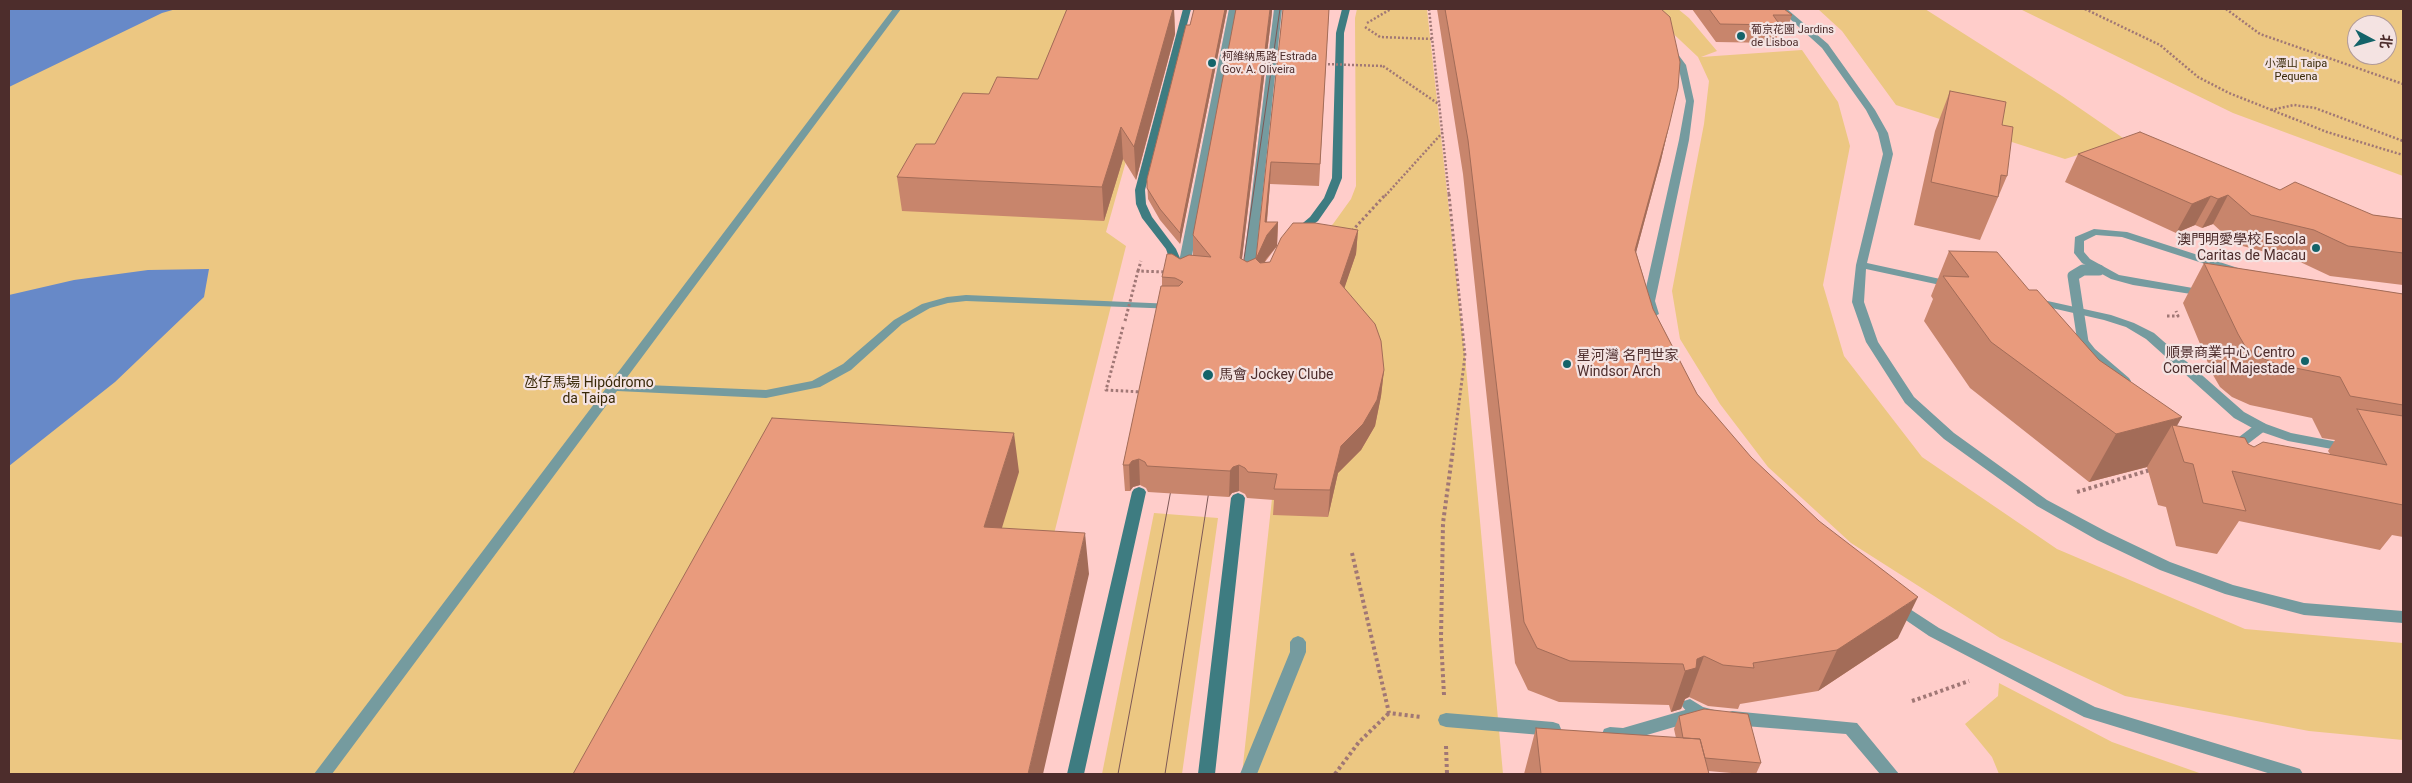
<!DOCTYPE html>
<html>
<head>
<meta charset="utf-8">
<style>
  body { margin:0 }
  #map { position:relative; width:2412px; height:783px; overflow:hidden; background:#ffcdca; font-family:Roboto,"Noto Sans SC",sans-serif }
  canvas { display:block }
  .frame { position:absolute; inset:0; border:10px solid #4d2d2c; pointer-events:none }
  .north { position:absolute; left:2347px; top:15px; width:50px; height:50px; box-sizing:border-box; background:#f4e3e2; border:1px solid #b19a99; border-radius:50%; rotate:96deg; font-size:14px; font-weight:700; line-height:20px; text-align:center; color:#4d2d2c }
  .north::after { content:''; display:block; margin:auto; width:18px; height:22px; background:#146369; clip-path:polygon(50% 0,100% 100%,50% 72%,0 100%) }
</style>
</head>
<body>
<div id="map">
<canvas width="2412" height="783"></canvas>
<div class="frame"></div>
<div class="north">北</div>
</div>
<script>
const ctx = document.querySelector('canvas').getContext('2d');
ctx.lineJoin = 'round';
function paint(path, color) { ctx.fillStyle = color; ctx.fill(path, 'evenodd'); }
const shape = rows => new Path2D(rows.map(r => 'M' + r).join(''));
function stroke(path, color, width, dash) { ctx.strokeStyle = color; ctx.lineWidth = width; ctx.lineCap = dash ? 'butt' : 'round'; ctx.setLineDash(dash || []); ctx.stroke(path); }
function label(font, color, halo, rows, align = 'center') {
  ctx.font = font + ' Roboto,"Noto Sans SC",sans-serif'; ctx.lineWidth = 4.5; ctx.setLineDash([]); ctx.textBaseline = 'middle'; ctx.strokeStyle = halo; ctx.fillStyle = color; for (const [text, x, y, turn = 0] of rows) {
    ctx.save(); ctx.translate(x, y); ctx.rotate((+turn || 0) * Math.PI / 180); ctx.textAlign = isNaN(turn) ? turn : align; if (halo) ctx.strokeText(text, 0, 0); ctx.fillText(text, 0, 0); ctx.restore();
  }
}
paint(shape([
  [9,9,1169,9,1106,232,1126,246,994,774,9,774],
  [1357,9,1427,9,1465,356,1503,774,1242,774,1297,269,1312,244,1333,224,1351,199,1356,186,1355,18],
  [1647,9,1678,9,1689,18,1717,51,1701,57,1802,50,1838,102,1850,146,1823,285,1844,356,1922,457,2057,549,2245,629,2403,643,2403,740,2309,731,2125,696,2000,638,1851,543,1768,467,1720,404,1680,339,1672,291,1704,124,1709,81,1698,57],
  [1818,9,1925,9,2062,96,2126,140,2065,159,1896,105,1842,31],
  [2020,9,2403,9,2403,176,2233,113],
  [2357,25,2387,25,2387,55,2357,55],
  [1154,513,1218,518,1182,774,1102,774],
  [1999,683,2112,742,2202,774,1999,774,1992,757,1965,724,1998,696]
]), '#ecc782');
paint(shape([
  [9,9,176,9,162,13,9,87],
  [209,269,204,297,115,382,9,466,9,295,74,280,148,270]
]), '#6789c8');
stroke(shape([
  [1429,9,1449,196],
  [2085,9,2160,45,2198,77,2229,93,2327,132,2403,155],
  [2226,9,2260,34,2403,84],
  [1367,23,1391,9],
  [1365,27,1380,37,1432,39],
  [1383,66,1440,105],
  [2271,110,2294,105,2315,108,2403,141],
  [1385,196,1443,132]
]), '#a07775', 2.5, [2, 2]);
stroke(shape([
  [1449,194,1465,356,1453,450],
  [1352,231,1386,194],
  [1138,271,1141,261],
  [2167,316,2178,316,2176,311],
  [1123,327,1106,390,1142,392]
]), '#a07775', 3, [2.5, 2.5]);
stroke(shape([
  [2077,492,2150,470],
  [1352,553,1389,713,1421,717],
  [1444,695,1441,639,1443,523,1453,449],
  [1912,701,1969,681],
  [1446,746,1447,774],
  [1335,774,1359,742,1389,713]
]), '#a07775', 4, [3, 3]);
paint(shape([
  [893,9,901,9,622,384,766,390,812,381,843,364,894,320,922,304,947,297,966,295,1173,304,1179,307,1177,309,966,301,948,303,930,308,902,324,851,370,820,387,766,398,617,391,332,774,314,774,893,9],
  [1229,9,1237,9,1189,272,1183,275,1177,272,1229,9],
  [1274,9,1282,9,1254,277,1248,280,1242,277,1274,9],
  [2261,423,2266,424,2267,427,2266,430,2236,453,2226,453,2224,450,2226,447,2256,424,2261,423],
  [1298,636,1303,638,1306,642,1306,652,1257,774,1240,774,1290,652,1290,642,1293,638,1298,636]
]), '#759b9f');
paint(shape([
  [1692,708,1698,710,1700,715,1698,720,1623,742,1604,739,1602,734,1604,729,1610,727,1623,728,1692,708],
  [1446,713,1553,722,1559,724,1561,729,1559,734,1553,736,1446,727,1440,725,1438,720,1440,715,1446,713]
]), '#759b9f');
paint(shape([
  [1779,9,1787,9,1828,44,1875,110,1888,133,1893,154,1867,263,1954,282,1960,285,1954,288,1866,269,1864,302,1878,342,1914,397,1954,433,2047,500,2107,532,2170,562,2233,585,2304,603,2403,611,2403,623,2304,615,2225,594,2160,570,2097,540,2037,506,1944,439,1905,403,1866,342,1852,302,1856,265,1883,154,1878,133,1866,110,1822,48,1779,9],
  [2094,229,2127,232,2238,268,2240,270,2238,272,2230,272,2122,237,2096,235,2084,241,2084,252,2090,259,2119,275,2204,290,2210,293,2204,296,2133,285,2111,279,2082,263,2074,253,2075,237,2094,229],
  [2034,298,2111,315,2134,323,2154,333,2244,412,2266,424,2291,433,2348,444,2355,448,2348,452,2288,441,2256,430,2234,418,2146,339,2126,327,2104,320,2030,303,2028,301,2030,299,2034,298],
  [2083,338,2087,339,2095,349,2129,378,2131,381,2129,384,2121,384,2087,355,2077,342,2083,338],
  [1690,699,1703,707,1718,711,1720,716,1718,721,1712,723,1692,718,1682,706,1684,701,1690,699],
  [1732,711,1857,723,1899,774,1880,774,1846,734,1732,725,1726,723,1724,718,1726,713,1732,711]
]), '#759b9f');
paint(shape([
  [1668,49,1674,49,1686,65,1694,101,1689,140,1655,301,1659,314,1653,317,1647,314,1643,301,1679,140,1686,101,1678,65,1667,51,1668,49],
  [1896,600,1939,628,2095,707,2294,767,2300,769,2303,774,2271,774,2084,717,1929,636,1891,610,1888,606,1891,602,1896,600]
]), '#759b9f');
paint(shape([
  [1183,9,1191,9,1145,190,1146,204,1152,217,1176,249,1186,272,1180,275,1174,272,1166,249,1142,218,1136,204,1135,190,1183,9],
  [1342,9,1350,9,1344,33,1342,178,1334,198,1318,221,1296,236,1291,233,1310,217,1324,198,1332,178,1336,33,1342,9],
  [1139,487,1144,489,1146,492,1084,774,1067,774,1132,492,1134,489,1139,487],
  [1238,493,1243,495,1245,498,1215,774,1198,774,1231,498,1233,495,1238,493]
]), '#3e7c81');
stroke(shape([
  [1242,273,1280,9],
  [1118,774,1173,479],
  [1165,774,1210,484]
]), '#7d5856', 1);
stroke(shape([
  [1264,62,1280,62],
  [1324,64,1383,66]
]), '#a07775', 2.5, [2, 2]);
stroke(shape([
  [1125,321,1138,271,1165,272]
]), '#a07775', 3, [2.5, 2.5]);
stroke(shape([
  [2083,342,2073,276,2083,270,2099,270]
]), '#759b9f', 11);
paint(shape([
  [1067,9,1174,9,1175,34,1136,180,1123,159,1104,221,902,211,897,177,935,144,989,94,1038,79],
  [1283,9,1329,9,1319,186,1270,184,1267,222,1278,222,1277,246,1265,262,1270,262,1358,230,1356,254,1344,288,1384,370,1381,396,1375,426,1361,450,1338,473,1328,517,1273,515,1274,500,1247,498,1245,494,1239,491,1232,493,1229,497,1148,492,1146,488,1140,485,1133,487,1130,491,1125,491,1123,465,1162,286,1162,277,1180,259,1193,255,1193,235,1272,12,1242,259,1247,262,1256,258],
  [1437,9,1662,9,1669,126,1661,160,1636,252,1653,309,1697,394,1898,638,1818,691,1740,704,1738,709,1708,706,1689,697,1685,699,1681,709,1671,712,1669,705,1559,702,1528,690,1515,663,1463,174],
  [1692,9,1784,9,1792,15,1786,33,1778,33,1775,43,1716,42],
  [1227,10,1180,244,1160,220,1148,199,1147,179,1190,25],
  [1950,91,2007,176,1980,240,1914,225,1935,131],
  [2078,154,2280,190,2373,215,2403,219,2403,285,2330,276,2296,260,2235,244,2213,224,2202,228,2195,225,2176,233,2065,182],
  [1949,251,2029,290,2099,360,2177,426,2248,444,2254,447,2330,454,2328,451,2335,440,2322,438,2312,418,2250,405,2232,397,2220,387,2213,375,2183,303,2204,263,2403,294,2403,537,2392,535,2380,550,2239,521,2217,554,2176,546,2166,507,2158,505,2147,467,2089,482,1970,388,1924,321,1933,299,1931,296],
  [1679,716,1761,763,1756,774,1743,774,1708,771,1709,774,1524,774,1536,728,1676,738,1674,729]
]), '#c8856c');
paint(shape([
  [1173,9,1174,9,1175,34,1136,180,1134,147],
  [1225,9,1227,9,1227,10,1180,244,1180,233],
  [1270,9,1272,9,1272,12,1239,282,1240,258],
  [1669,126,1661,160,1627,286,1635,250],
  [1121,127,1123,159,1104,221,1102,187],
  [1271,162,1270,184,1265,240,1267,235,1278,222,1277,246,1266,259,1255,283,1256,259],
  [2228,195,2213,224,2202,228,2218,199],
  [2211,196,2195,225,2176,233,2192,204],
  [1358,230,1356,254,1338,307,1340,283],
  [1384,370,1381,396,1375,426,1361,450,1338,473,1328,517,1330,490,1341,446],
  [2182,417,2174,431,2172,425,2147,467,2089,482,2116,434],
  [1014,433,1019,472,990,567,984,527],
  [1139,459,1140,485,1133,487,1130,491,1129,465,1132,461],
  [1239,465,1239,491,1232,493,1229,497,1230,471,1233,467],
  [1085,533,1089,574,1043,774,1028,774],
  [1918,597,1898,638,1818,691,1837,650],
  [1704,656,1689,697,1685,699,1681,709,1671,712,1685,671,1697,659]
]), '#a36c58');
const building = shape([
  [1067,9,1173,9,1134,147,1121,127,1102,187,897,177,916,144,935,144,963,93,989,94,997,77,1038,79,1067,9],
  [1194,9,1225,9,1180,233,1160,209,1147,188,1147,179,1186,25,1190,25,1194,9],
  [1236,9,1270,9,1240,258,1247,262,1256,258,1283,9,1329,9,1320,164,1271,162,1265,222,1278,222,1267,235,1256,259,1260,263,1270,262,1281,238,1293,223,1315,223,1358,230,1340,283,1375,324,1381,341,1384,370,1377,400,1363,424,1341,446,1330,490,1274,489,1277,474,1248,472,1245,468,1239,465,1233,467,1230,471,1147,466,1145,462,1139,459,1132,461,1129,465,1123,465,1161,286,1179,286,1183,282,1175,278,1162,277,1167,254,1172,254,1180,259,1189,255,1211,257,1193,235,1236,9],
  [1445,9,1661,9,1670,17,1680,62,1678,88,1669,126,1635,250,1653,309,1697,394,1751,457,1819,521,1918,597,1837,650,1753,663,1754,668,1723,665,1704,656,1697,659,1696,668,1685,671,1683,664,1570,661,1537,648,1524,622,1468,140,1445,9],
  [1709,9,1784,9,1792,15,1773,15,1780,25,1720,24,1709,9],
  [1950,91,2006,102,2002,125,2013,127,2007,176,2001,175,1998,197,1931,182,1950,91],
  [2140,132,2280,190,2295,182,2373,215,2403,219,2403,253,2348,246,2314,230,2251,215,2228,195,2218,199,2211,196,2192,204,2078,154,2140,132],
  [1949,251,1997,252,2029,290,2037,290,2099,360,2182,417,2116,434,1991,342,1943,276,1969,277,1949,251],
  [2204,263,2403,294,2403,405,2350,396,2340,377,2276,364,2258,356,2245,346,2238,334,2204,263],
  [2357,409,2403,416,2403,505,2232,471,2246,511,2203,503,2193,464,2184,462,2172,425,2245,438,2248,444,2254,447,2263,442,2387,465,2357,409],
  [772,418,1014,433,984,527,1085,533,1028,774,573,774,772,418],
  [1704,709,1748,714,1761,763,1705,758,1700,739,1683,738,1679,716,1704,709],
  [1536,728,1700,739,1709,774,1541,774,1536,728]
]);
paint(building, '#e99b7d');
stroke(building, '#a36c58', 1);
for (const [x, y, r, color] of [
  [1741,36,5,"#146369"],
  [1212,63,5,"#146369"],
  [2316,248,5,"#146369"],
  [2305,361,5,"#146369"],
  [1567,364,5,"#146369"],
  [1208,375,6,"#146369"]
]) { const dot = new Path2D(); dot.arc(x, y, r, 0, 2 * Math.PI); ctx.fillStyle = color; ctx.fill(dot); stroke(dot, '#f4e3e2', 2); }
label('11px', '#4d2d2c', '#f4e3e2', [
  ["葡京花園 Jardins",1751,30],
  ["de Lisboa",1751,43],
  ["柯維納馬路 Estrada",1222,57],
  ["Gov. A. Oliveira",1222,70]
], 'left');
label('11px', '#382807', '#f4e3e2', [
  ["小潭山 Taipa",2296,64],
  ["Pequena",2296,77]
]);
label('14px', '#4d2d2c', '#f4e3e2', [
  ["澳門明愛學校 Escola",2306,240],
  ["Caritas de Macau",2306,256],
  ["順景商業中心 Centro",2295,353],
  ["Comercial Majestade",2295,369],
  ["星河灣 名門世家",1577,356,"left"],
  ["Windsor Arch",1577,372,"left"],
  ["馬會 Jockey Clube",1219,375,"left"]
], 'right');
label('14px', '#382807', '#f4e3e2', [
  ["氹仔馬場 Hipódromo",589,383],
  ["da Taipa",589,399]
]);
</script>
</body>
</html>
